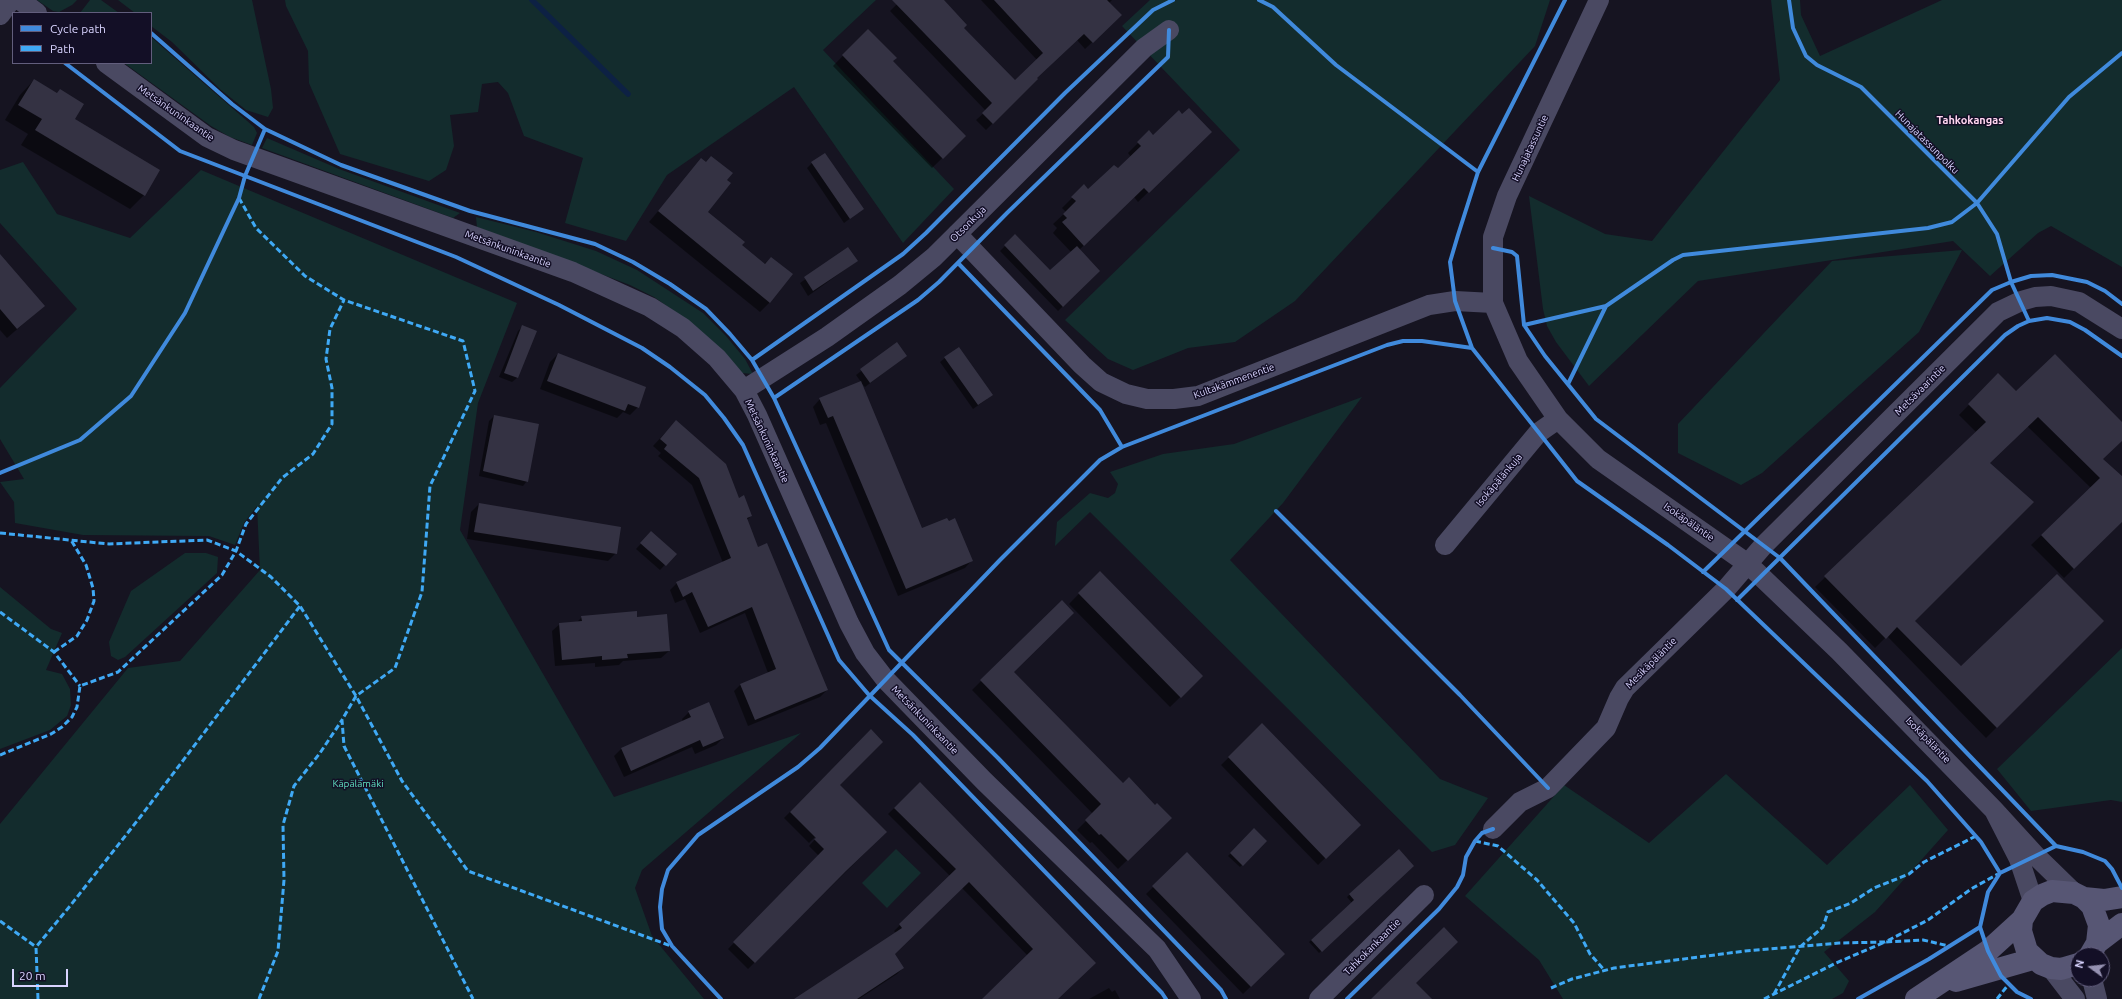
<!DOCTYPE html>
<html>
<head>
<meta charset="utf-8">
<style>
  body { margin:0 }
  #map { position:relative; width:2122px; height:999px; overflow:hidden; background:#161421; font-family:Ubuntu,sans-serif }
  canvas { display:block }
  .legend { position:absolute; left:12px; top:12px; width:140px; height:52px; box-sizing:border-box; background:#130f26; border:1px solid #625e7d; margin:0; padding:5px 7px; list-style:none; font-size:12px; color:#d9d4ff }
  .legend li { display:flex; align-items:center; gap:8px; height:20px }
  .legend b { width:20px; border:1px solid #625e7d }
  .north { position:absolute; left:2070px; top:947px; width:40px; height:40px; box-sizing:border-box; background:#130f26; border:1px solid #625e7d; border-radius:50%; rotate:285deg; font-size:11px; font-weight:700; line-height:16px; text-align:center; color:#d9d4ff }
  .north::after { content:''; display:block; margin:auto; width:14px; height:18px; background:#9591b1; clip-path:polygon(50% 0,100% 100%,50% 72%,0 100%) }
  .scale { position:absolute; left:12px; top:969px; width:56px; height:18px; box-sizing:border-box; border:2px solid #d9d4ff; border-top:0; padding-left:5px; font-size:12px; line-height:14px; white-space:nowrap; color:#d9d4ff; -webkit-text-stroke:3px #130f26; paint-order:stroke }
</style>
</head>
<body>
<div id="map">
<canvas width="2122" height="999"></canvas>
<ul class="legend">
<li><b style="height:5px;background:#408adc"></b>Cycle path</li>
<li><b style="height:5px;background:#3fa9f5"></b>Path</li>
</ul>
<div class="north">N</div>
<div class="scale">20 m</div>
</div>
<script>
const ctx = document.querySelector('canvas').getContext('2d');
ctx.lineJoin = 'round';
function paint(path, color) { ctx.fillStyle = color; ctx.fill(path, 'evenodd'); }
const shape = rows => new Path2D(rows.map(r => 'M' + r).join(''));
function stroke(path, color, width, dash) { ctx.strokeStyle = color; ctx.lineWidth = width; ctx.lineCap = dash ? 'butt' : 'round'; ctx.setLineDash(dash || []); ctx.stroke(path); }
function label(font, color, halo, rows, align = 'center') {
  ctx.font = font + ' Ubuntu,sans-serif'; ctx.lineWidth = 3; ctx.setLineDash([]); ctx.textBaseline = 'middle'; ctx.strokeStyle = halo; ctx.fillStyle = color; for (const [text, x, y, turn = 0] of rows) {
    ctx.save(); ctx.translate(x, y); ctx.rotate((+turn || 0) * Math.PI / 180); ctx.textAlign = isNaN(turn) ? turn : align; if (halo) ctx.strokeText(text, 0, 0); ctx.fillText(text, 0, 0); ctx.restore();
  }
}
paint(shape([
  [37,0,77,0,72,5,59,12,53,11],
  [90,0,101,0,119,13,80,13],
  [118,0,252,0,271,89,273,108,268,117,246,110,221,90,172,42,151,26,151,13,135,13],
  [285,0,876,0,823,50,954,189,903,243,794,87,667,175,626,241,565,223,583,158,524,136,508,93,498,82,482,84,478,112,450,115,454,146,446,170,429,181,340,154,309,83,308,51,286,6],
  [1150,0,1550,0,1535,46,1295,301,1235,342,1188,348,1133,370,1108,359,1065,320,1240,150,1122,26],
  [1771,0,1800,0,1801,15,1820,56,1942,0,2122,0,2122,267,2051,226,2038,233,1990,276,1953,241,1698,281,1589,386,1556,342,1547,326,1543,309,1529,196,1605,234,1652,241,1780,80],
  [151,37,254,127,257,133,252,145,230,137,211,126,124,63,151,63],
  [267,138,339,169,460,213,453,218,262,148],
  [23,162,57,214,130,238,201,170,517,303,478,403,460,530,614,797,801,733,642,870,635,888,652,936,704,999,0,999,0,824,128,668,180,661,260,570,257,506,244,523,235,545,209,536,83,535,15,523,14,502,0,482,24,479,0,439,0,388,77,309,0,223,0,170],
  [476,217,536,232,596,251,637,270,703,313,726,336,745,359,753,374,742,373,688,321,654,297,630,285,477,227],
  [1962,250,1919,332,1762,473,1741,485,1678,453,1678,424,1832,261],
  [1362,397,1283,503,1230,560,1440,779,1488,798,1455,845,1432,852,1090,512,1055,546,1057,522,1090,493,1108,498,1115,493,1118,484,1110,472,1163,454,1234,444],
  [185,553,206,553,218,557,217,573,125,657,118,660,111,656,109,642,131,591],
  [0,587,51,629,62,633,46,670,62,674,70,689,71,705,67,716,50,730,0,749],
  [2122,648,2122,802,2111,800,2031,811,1997,769],
  [1726,774,1827,865,1910,785,1948,830,1875,912,1824,952,1849,981,1843,993,1832,999,1563,999,1539,960,1465,896,1564,785,1649,843],
  [896,849,921,873,887,908,862,883]
]), '#132c2d');
paint(shape([
  [901,0,942,0,963,28,1015,82,1037,60,981,0,1112,0,1109,3,1121,15,1085,49,1077,40,1035,78,1037,79,986,130,976,120,986,111,890,11],
  [868,30,892,61,965,136,932,168,833,66],
  [34,80,57,93,74,120,144,195,130,209,21,145,28,134,5,120,20,95],
  [1149,132,1153,136,1200,142,1138,202,1134,197,1079,250,1099,271,1058,311,1000,251,1015,236,1050,272,1071,252,1053,233,1057,228,1053,224,1066,212,1062,208,1084,186,1088,190,1118,170,1131,157,1128,153],
  [701,160,726,180,707,212,741,245,764,264,771,258,770,302,760,312,649,222],
  [812,163,863,209,844,223,807,168],
  [848,249,857,261,808,296,800,283],
  [0,255,44,306,7,338,0,330],
  [523,326,535,331,517,378,512,382,499,377,518,331],
  [897,344,906,356,865,387,861,383,922,530,972,560,965,568,898,596,826,423,820,425,813,407,820,399,861,382,856,375],
  [558,354,638,407,630,415,623,412,617,418,540,389,550,362],
  [945,358,987,399,973,409,940,362],
  [1998,375,2016,393,2122,424,2122,440,2102,459,2122,477,2122,521,2064,578,2031,545,2091,488,2027,426,1989,463,1914,621,1961,668,2103,621,1986,738,1887,636,1875,648,1815,587,1976,432,1959,415],
  [494,416,527,481,523,486,479,476,489,421],
  [676,421,751,516,747,520,757,548,827,690,820,697,748,726,734,691,741,684,768,673,745,613,700,633,685,599,675,603,670,590,677,583,723,563,692,485,658,456,661,453,653,446],
  [479,504,616,553,608,561,467,539,471,512],
  [647,537,675,554,660,570,636,549],
  [1100,572,1202,676,1170,707,1069,604],
  [1062,601,1013,672,1123,785,1171,818,1118,869,1092,842,1090,843,1077,830,1093,814,972,690],
  [582,617,636,618,669,651,661,658,623,661,619,665,595,667,595,663,555,666,552,631,560,624,576,623],
  [689,712,723,738,716,745,695,754,692,747,624,777,614,756,621,749,683,722,682,719],
  [1262,725,1359,825,1318,865,1221,765],
  [871,730,838,785,886,832,748,969,728,949,819,856,809,846,818,836,817,835,809,843,784,818],
  [920,783,1094,963,1057,999,983,999,1028,956,962,888,894,954,903,968,897,974,859,999,795,999,896,933,894,931,950,876,888,814],
  [1254,830,1266,841,1240,867,1228,856],
  [1399,850,1413,866,1319,953,1309,942,1352,903,1347,897],
  [1187,854,1284,954,1243,994,1146,894],
  [1109,988,1112,992,1115,990,1120,999,1089,999]
]), '#0007');
stroke(shape([
  [532,0,628,94]
]), '#0d2144', 5.5);
paint(shape([
  [892,0,944,0,967,25,964,28,1015,80,1043,53,994,0,1107,0,1122,15,1093,43,1084,34,1037,78,1038,79,993,124,982,113,992,103],
  [868,29,897,58,893,61,966,136,943,159,842,55],
  [34,79,57,93,60,89,84,104,75,119,160,170,145,196,35,130,42,119,18,105],
  [1189,108,1212,132,1149,193,1144,188,1084,246,1062,222,1067,218,1063,214,1076,201,1071,197,1084,184,1088,189,1114,165,1118,168,1141,146,1137,142,1149,130,1153,135,1179,110,1182,114],
  [825,153,864,209,850,219,811,162],
  [711,156,733,173,727,180,731,183,708,212,745,242,742,245,765,264,771,257,793,274,770,303,658,211,701,158,706,162],
  [1015,234,1050,270,1077,246,1100,271,1063,307,1004,245],
  [848,247,858,261,813,291,804,277],
  [0,254,45,306,17,329,0,309],
  [522,325,537,331,518,378,504,373],
  [897,342,907,356,870,383,860,369],
  [959,347,993,395,978,405,944,357],
  [558,353,646,387,639,408,628,404,625,411,547,381],
  [2055,354,2122,422,2122,441,2103,459,2122,476,2122,522,2074,569,2041,535,2100,478,2038,417,1990,463,2034,502,1915,621,1961,666,2057,574,2104,621,1997,728,1897,627,1886,639,1824,576,1986,422,1968,404,1998,373,2016,391],
  [861,381,922,528,947,518,949,521,955,518,973,561,906,589,833,416,828,418,819,398],
  [494,415,539,424,528,482,483,471],
  [676,420,726,464,739,498,744,495,752,516,747,518,758,547,767,543,828,690,755,720,740,684,776,669,752,607,708,627,692,592,683,597,676,582,731,558,699,478,664,449,667,445,660,439],
  [479,503,621,527,617,554,474,532],
  [651,531,677,554,666,566,640,543],
  [1100,571,1203,676,1181,698,1078,593],
  [1062,600,1074,613,1014,672,1123,783,1129,777,1155,805,1157,803,1172,818,1128,861,1101,834,1099,835,1085,820,1101,804,980,680],
  [637,611,637,617,667,614,670,651,627,654,628,658,602,660,602,656,562,660,559,623,582,621,581,616],
  [709,702,724,738,703,747,700,740,631,771,621,748,691,717,688,711],
  [1262,723,1361,825,1326,859,1228,757],
  [871,729,883,742,840,785,887,832,846,871,755,963,733,942,824,849,814,839,816,838,790,812],
  [920,782,1096,963,1058,999,982,999,1033,949,969,882,895,954,904,968,857,999,794,999,902,928,899,924,956,869,894,808],
  [1254,828,1267,841,1243,866,1230,853],
  [1399,849,1414,866,1322,952,1311,940,1354,900,1349,894],
  [1187,852,1285,954,1251,987,1152,886],
  [1444,927,1458,942,1416,983,1432,999,1371,999]
]), '#343243');
stroke(shape([
  [20,0,37,13],
  [1599,0,1507,196,1493,237,1493,303,1518,361,1558,419,1598,459,1748,564,1839,651,1994,810],
  [0,15,11,0],
  [106,63,207,137,234,150,573,272,650,307,683,328,717,358,744,390,757,415,849,623,865,653,885,679,984,781,1157,949,1191,999],
  [957,234,1082,365,1101,382,1126,394,1147,399,1174,399,1198,396,1429,305,1455,301,1493,303],
  [744,390,827,337,900,285,934,257,1144,48,1169,30],
  [1445,545,1538,433,1558,419],
  [1493,829,1520,802,1548,788,1606,728,1619,698,1625,688,1726,589,1763,546,1998,312,2021,301,2035,297,2051,296,2079,302,2122,329],
  [2033,901,2019,859,1994,810,2036,856,2074,893],
  [2051,968,2075,999],
  [2092,979,2097,999],
  [1319,999,1424,895]
]), '#4a4962', 20);
stroke(shape([
  [2084,898,2104,900,2122,897],
  [2097,943,2122,924],
  [2078,964,2061,969,2051,968,2041,964,2027,951,2021,931,2022,920,2033,901,2042,895,2052,891,2074,893,2084,898,2092,906,2099,925,2097,943,2090,955],
  [1956,981,2033,959],
  [1916,999,1988,951,2022,920]
]), '#575674', 22);
stroke(shape([
  [239,198,256,228,305,276,344,300,463,341,475,391,430,486,422,592,395,668,356,696,342,720,344,746,473,999],
  [0,533,109,544,207,540,236,551,271,577,300,606,356,696,402,781,468,871,671,946],
  [0,612,54,652,80,686],
  [54,652,77,636,87,620,94,601,93,588,86,565,71,540],
  [0,755,51,734,62,727,72,717,77,707,80,686,118,672,222,575,236,551,246,524,282,478,313,454,332,424,332,388,326,359,330,329,344,300],
  [1475,841,1498,846,1537,880,1574,923,1590,954,1605,971],
  [0,921,36,947],
  [1551,988,1572,979,1614,968,1745,951,1839,943,1885,942,1928,920,1971,889,1998,874],
  [1774,994,1800,947,1823,927,1828,912,1851,903,1874,888,1909,874,1924,862,1976,836],
  [38,999,36,947,70,906,141,816,300,606],
  [259,999,278,951,284,880,283,825,294,786,320,753,342,720],
  [1764,999,1836,963,1885,942,1923,940,1949,946],
  [1997,999,2008,985]
]), '#3fa9f5', 3, [6, 3]);
stroke(shape([
  [1259,0,1273,7,1336,65,1478,172],
  [1565,0,1478,172,1458,235,1450,262,1455,301,1472,348,1577,481,1668,545,1726,589,1927,781,1981,842,2000,873],
  [1789,0,1793,28,1806,56,1817,65,1861,87,1977,203,1997,234,2011,282,2029,321],
  [151,33,232,104,265,129,341,165,470,211,595,244,633,262,670,284,706,309,730,334,752,360,774,398,889,650,998,758,1221,990,1226,999],
  [65,63,180,151,456,257,559,305,642,348,670,367,705,395,724,418,743,445,839,660,869,695,913,735,1162,993,1166,999],
  [1493,248,1512,252,1517,256,1524,325,1545,356,1596,419,1780,558,2056,846],
  [958,263,1100,410,1122,447],
  [1524,325,1606,306,1673,260,1683,255,1928,228,1952,222,1977,203,2069,97,2122,53],
  [752,360,903,254,926,233,1065,93,1153,10,1173,0],
  [1568,384,1606,306],
  [774,398,918,300,939,282,1007,213,1168,57,1169,30],
  [0,473,80,440,131,396,185,313,239,198,245,176,265,129],
  [1276,511,1460,695,1548,788],
  [1703,572,1992,290,2011,282,2031,276,2052,275,2087,282,2105,291,2122,304],
  [1737,600,2005,335,2018,326,2029,321,2047,318,2070,322,2085,330,2122,356],
  [721,999,672,946,662,929,660,907,662,889,668,870,698,835,798,767,820,748,1000,560,1100,460,1122,447,1387,345,1403,341,1422,341,1472,348],
  [1347,999,1439,909,1457,887,1463,875,1466,857,1475,841,1482,833,1493,829],
  [1858,999,1929,959,1980,927],
  [2031,999,2017,992,2001,976,1988,951,1980,927,1988,892,2000,873,2056,846,2083,852,2105,861,2112,869,2122,888]
]), '#408adc', 4);
label('10px', '#d9d4ff', '#130f26', [
  ["Metsänkuninkaantie",176,113,35],
  ["Hunajatassunpolku",1927,142,45],
  ["Hunajatassuntie",1530,148,-65],
  ["Otsonkuja",968,224,-45],
  ["Metsänkuninkaantie",508,249,20],
  ["Kultakämmenentie",1234,381,-20],
  ["Metsävaarintie",1920,390,-45],
  ["Metsänkuninkaantie",767,441,65],
  ["Isokäpälänkuja",1499,480,-50],
  ["Isokäpäläntie",1689,522,35],
  ["Mesikäpäläntie",1651,663,-45],
  ["Metsänkuninkaantie",925,720,46],
  ["Isokäpäläntie",1928,740,46],
  ["Tahkokankaantie",1372,947,-45]
]);
label('10px', '#5fe0c0', '#130f26', [
  ["Käpälämäki",358,784]
]);
label('bold 11px', '#ffd6f0', '#130f26', [
  ["Tahkokangas",1970,120]
]);
</script>
</body>
</html>
